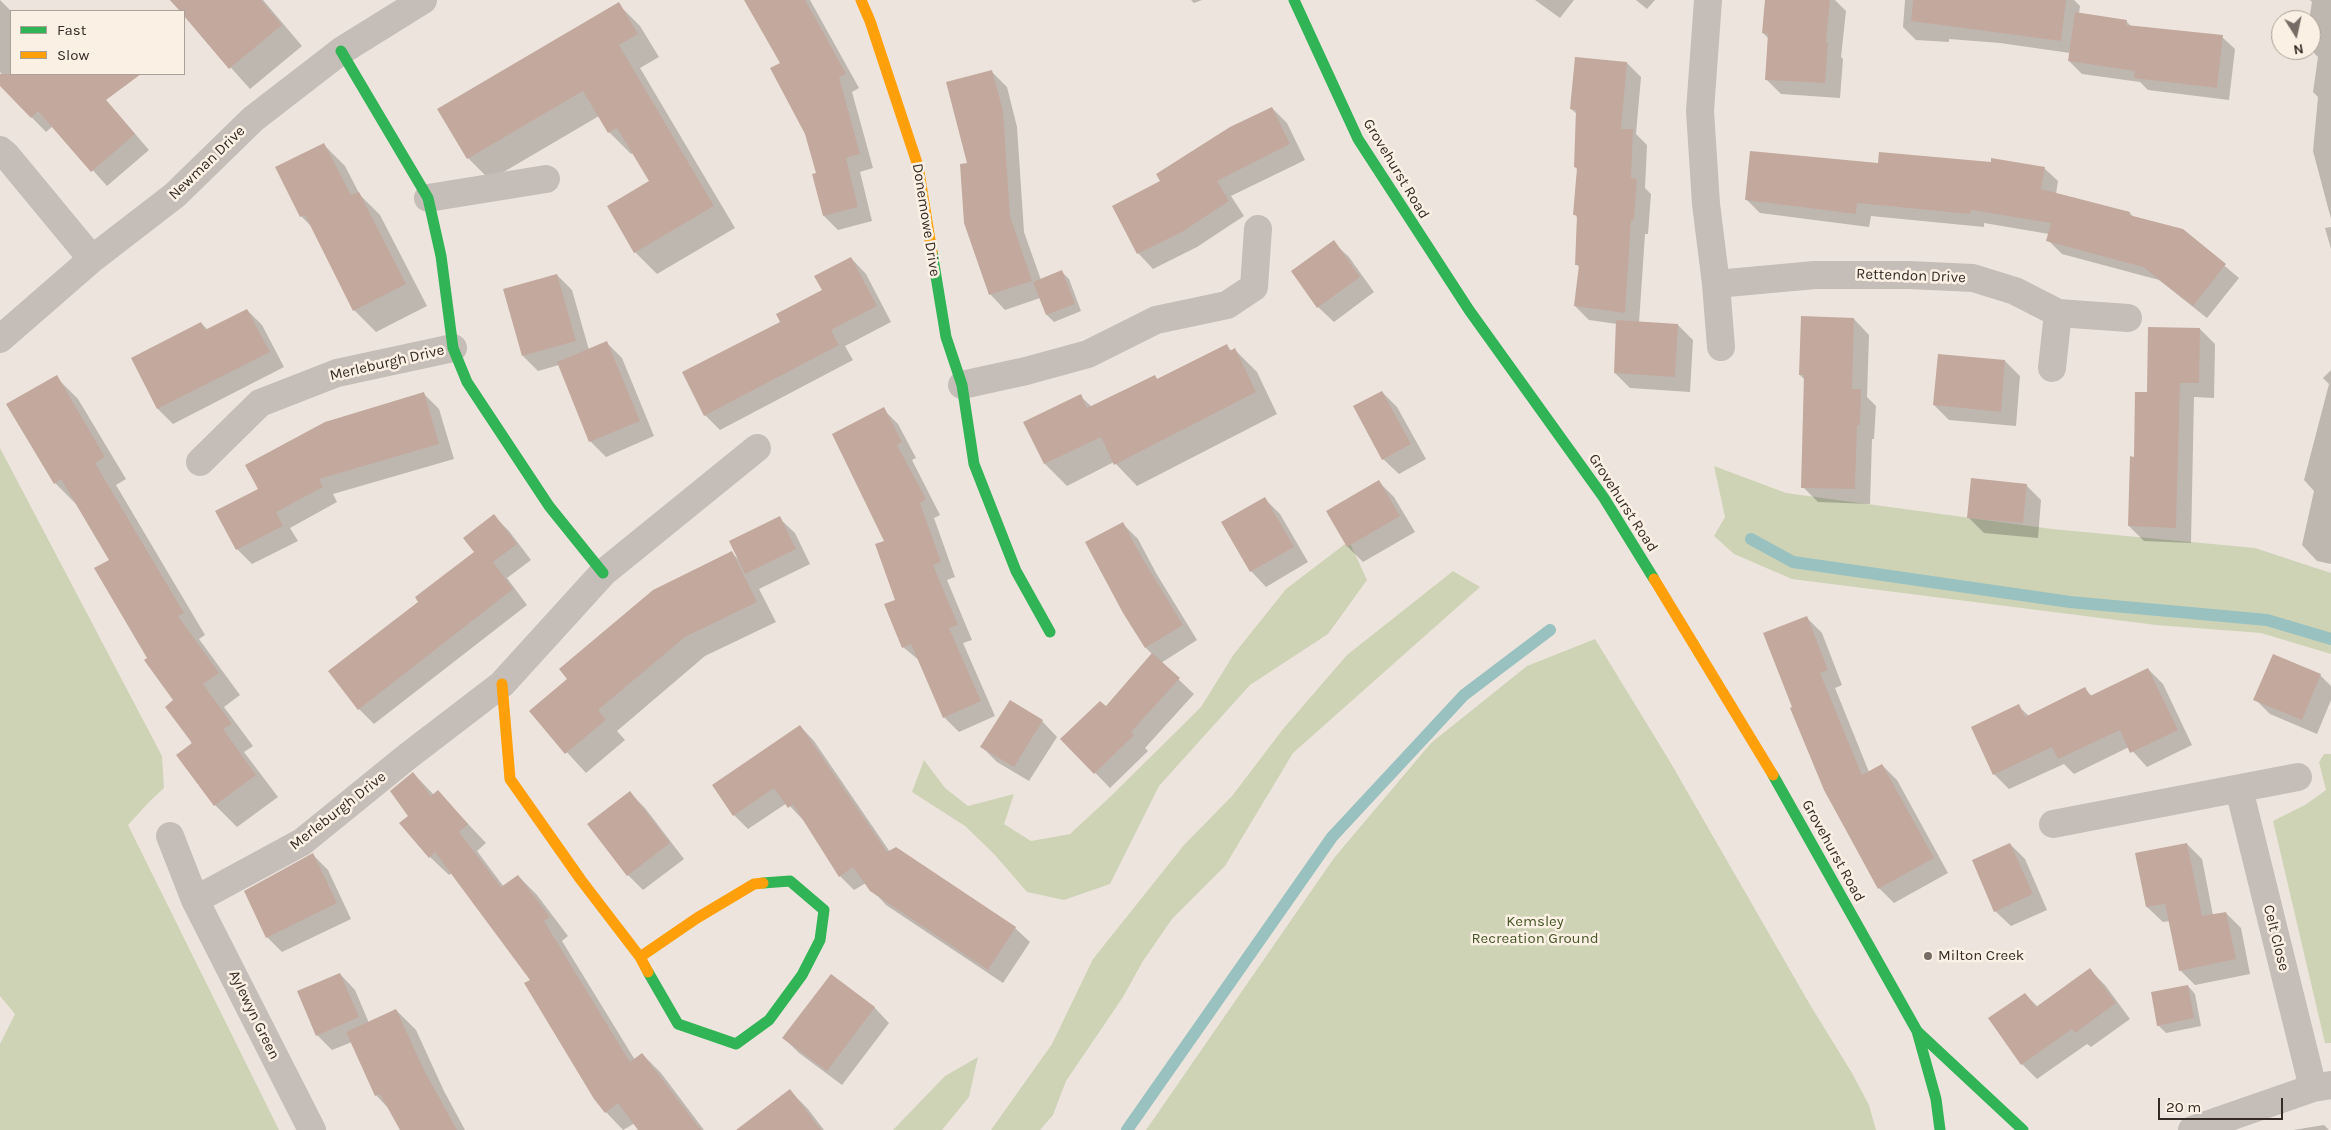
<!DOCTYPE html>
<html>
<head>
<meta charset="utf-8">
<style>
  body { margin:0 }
  #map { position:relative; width:2331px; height:1130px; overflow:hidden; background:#ede5dd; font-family:Karla,sans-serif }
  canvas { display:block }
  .legend { position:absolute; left:10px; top:10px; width:175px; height:65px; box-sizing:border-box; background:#fbf0e4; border:1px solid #aca198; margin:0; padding:6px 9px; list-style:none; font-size:15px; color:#362a25 }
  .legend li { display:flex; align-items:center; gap:10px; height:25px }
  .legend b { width:25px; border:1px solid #aca198 }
  .north { position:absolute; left:2271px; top:10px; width:50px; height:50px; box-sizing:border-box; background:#fbf0e4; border:1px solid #aca198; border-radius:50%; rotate:170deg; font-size:14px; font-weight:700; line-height:20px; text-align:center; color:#362a25 }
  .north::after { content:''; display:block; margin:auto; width:18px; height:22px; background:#766b65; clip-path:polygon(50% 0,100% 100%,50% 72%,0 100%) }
  .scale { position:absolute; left:2158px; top:1098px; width:125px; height:22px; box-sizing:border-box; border:2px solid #362a25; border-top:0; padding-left:6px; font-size:15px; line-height:18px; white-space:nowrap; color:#362a25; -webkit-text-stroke:4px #fbf0e4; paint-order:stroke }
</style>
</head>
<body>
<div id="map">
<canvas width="2331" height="1130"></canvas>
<ul class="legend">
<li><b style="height:6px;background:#30b455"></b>Fast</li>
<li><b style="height:6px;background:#ff9f0a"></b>Slow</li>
</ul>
<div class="north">N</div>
<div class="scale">20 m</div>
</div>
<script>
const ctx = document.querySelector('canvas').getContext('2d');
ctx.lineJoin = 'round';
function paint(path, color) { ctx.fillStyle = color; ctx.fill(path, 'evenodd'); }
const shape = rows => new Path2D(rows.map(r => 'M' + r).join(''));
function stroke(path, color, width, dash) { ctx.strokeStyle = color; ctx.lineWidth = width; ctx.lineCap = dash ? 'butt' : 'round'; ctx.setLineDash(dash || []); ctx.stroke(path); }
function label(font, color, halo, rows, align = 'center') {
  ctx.font = font + ' Karla,sans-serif'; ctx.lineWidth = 5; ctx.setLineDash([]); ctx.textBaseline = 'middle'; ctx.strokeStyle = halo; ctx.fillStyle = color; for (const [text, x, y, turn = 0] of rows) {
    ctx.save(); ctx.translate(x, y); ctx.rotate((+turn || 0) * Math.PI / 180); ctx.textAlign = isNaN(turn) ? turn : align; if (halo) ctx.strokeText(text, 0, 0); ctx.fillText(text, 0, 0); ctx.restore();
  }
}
paint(shape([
  [0,448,162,756,164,788,149,802,128,825,279,1130,0,1130,0,1044,15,1014,0,996],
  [1714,466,1786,493,2052,529,2255,548,2331,573,2331,654,2261,633,2156,625,1792,579,1734,554,1714,536,1725,517],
  [1349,541,1367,580,1328,634,1250,685,1159,786,1110,884,1064,900,1027,892,994,854,965,826,912,792,924,760,945,788,968,806,1014,794,1004,824,1031,841,1070,834,1111,796,1201,707,1234,654,1286,589],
  [1453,571,1480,587,1293,753,1225,866,1172,919,1143,961,1123,997,1066,1081,1053,1115,1040,1130,991,1130,1052,1044,1093,959,1184,845,1232,796,1283,729,1347,655],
  [1595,639,1669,760,1809,1003,1852,1073,1869,1105,1876,1130,1146,1130,1334,858,1431,743,1527,666],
  [2324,754,2331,754,2331,1043,2325,1043,2273,821,2305,805,2326,790,2319,762],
  [978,1057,969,1097,942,1130,893,1130,945,1076]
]), '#ced3b6');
paint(shape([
  [0,0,11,11,11,74,70,74,79,83,100,93,149,150,107,186,53,126,46,132,5,90,11,84,0,72],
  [170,0,263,0,302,46,250,89,184,15,184,11,180,11],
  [750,0,810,0,859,88,852,92,873,168,860,172,872,221,838,230,824,216,818,174,806,134,782,63],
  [1191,0,1202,0,1194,3],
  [1535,0,1574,0,1560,18],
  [1636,0,1655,0,1647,9],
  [1766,0,1835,0,1846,11,1841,57,1843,59,1840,98,1781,94,1766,79,1769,39,1763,33],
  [1905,0,2074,0,2080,6,2079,14,2126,21,2132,27,2222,37,2235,49,2229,100,2148,90,2140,82,2082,74,2069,61,2070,53,2000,43,1949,39,1949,42,1916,40,1903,27],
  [2310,0,2331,0,2331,219,2313,151,2318,97,2313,92,2318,57,2311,50,2311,20,2309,20,2312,2],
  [618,4,640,26,659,57,640,68,735,228,657,274,635,252,651,182,633,153,631,154,609,132,599,116,490,180,468,158],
  [1627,63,1641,77,1636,134,1647,145,1645,188,1651,194,1648,234,1645,234,1639,323,1678,325,1693,340,1690,392,1630,388,1615,373,1617,324,1589,320,1575,306,1580,268,1576,264,1578,218,1574,214,1578,170,1575,167,1577,114,1571,109],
  [992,72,1007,87,1017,127,1024,232,1041,280,1062,272,1069,279,1081,311,1054,322,1047,315,1040,298,1005,310,990,294,969,165],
  [1272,108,1287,123,1305,160,1231,196,1244,216,1197,247,1153,269,1138,253,1114,206,1162,181],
  [323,144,345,166,360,195,380,215,427,306,376,332,354,310,313,228,301,216],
  [1879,165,2044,168,2058,181,2056,194,2130,213,2134,218,2182,230,2239,278,2207,318,2159,280,2062,254,2048,240,2049,234,1984,223,1984,227,1871,216,1869,227,1760,213,1746,199],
  [2331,227,2331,249,2325,228],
  [1333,242,1349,257,1374,292,1334,322,1318,307,1292,272],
  [851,258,866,274,891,322,845,346,853,360,720,430,705,415,782,322,824,291],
  [557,275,572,290,589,350,607,343,622,358,654,436,606,457,590,441,559,365,538,371,523,356],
  [247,310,262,325,284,367,173,424,158,409,132,358,201,323,208,330],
  [1854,319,1869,335,1867,397,1876,406,1874,439,1872,439,1870,504,1818,502,1803,487,1805,380,1800,375],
  [2200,329,2215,344,2214,398,2194,397,2191,543,2144,541,2129,526,2135,458,2148,393],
  [1227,346,1232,351,1235,350,1257,372,1277,414,1137,486,1114,462,1067,486,1045,464,1025,422,1080,396,1092,407,1154,376,1158,380],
  [2005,361,2020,376,2016,426,1949,420,1934,405],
  [2331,370,2331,564,2317,561,2302,545,2314,491,2304,480,2329,384,2323,378],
  [56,377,78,399,126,479,116,485,205,635,199,639,240,695,224,707,253,746,244,752,278,797,237,827,215,805,175,700,149,658,111,560,77,505,55,483],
  [1382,392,1397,407,1426,459,1399,474,1383,459],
  [424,394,439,409,454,459,333,494,337,502,290,528,298,541,252,564,237,549,260,489],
  [883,409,898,424,916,458,912,460,940,515,934,518,955,577,947,580,972,640,963,643,995,716,959,732,944,717,920,661,903,647,886,542],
  [1379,482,1394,497,1415,532,1363,562,1348,547,1327,512],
  [2026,485,2041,500,2038,538,1984,533,1969,518],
  [1265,499,1280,514,1308,562,1266,587,1251,571,1223,522],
  [494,516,509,531,531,560,507,578,527,605,374,724,359,709,420,602,476,553],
  [779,518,795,533,810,564,759,589,776,622,705,656,617,731,625,740,586,773,530,712,732,553,739,560],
  [1123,524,1138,539,1156,573,1197,640,1161,663,1194,694,1145,748,1148,751,1110,788,1062,739,1106,708,1153,655,1146,648,1124,613],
  [1806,617,1822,633,1842,685,1835,688,1869,772,1882,765,1897,780,1948,873,1894,903,1879,888,1794,707],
  [2148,669,2163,684,2192,745,2147,767,2129,747,2074,774,2064,764,2009,789,1994,774,2018,706,2029,716,2085,689,2092,696],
  [2320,675,2331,686,2331,700,2317,734,2270,714,2255,699],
  [1010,701,1042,721,1057,737,1029,781,997,762,982,747],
  [800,726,814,741,890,852,1015,928,1030,942,1003,983,886,905,866,883,854,890,840,876,804,821,787,803,748,829,734,815],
  [413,773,434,795,438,792,486,843,477,851,504,887,518,876,537,895,568,936,562,941,635,1060,642,1054,661,1073,704,1130,640,1130,635,1123,623,1130,606,1112,531,980,452,873,449,875,430,857,409,816],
  [630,793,645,808,684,859,643,890,628,875],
  [2010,844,2025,859,2047,910,2011,926,1995,911],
  [2187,844,2202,859,2213,915,2226,913,2241,928,2250,974,2195,985,2180,970,2170,921,2163,922,2147,907,2137,854],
  [313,855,328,870,351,919,282,952,267,937],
  [2090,970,2105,985,2130,1019,2091,1047,2087,1044,2037,1079,2022,1064,2025,994,2038,1007],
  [340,974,355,990,369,1023,396,1010,416,1030,444,1091,465,1130,401,1130,389,1109,376,1095,352,1042,332,1050,317,1035],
  [2188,986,2195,994,2201,1026,2166,1033,2158,1025],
  [874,1007,889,1023,842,1085,799,1053,784,1038],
  [790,1091,808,1109,824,1130,738,1130],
  [2324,1125,2329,1130,2293,1130]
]), '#0003');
stroke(shape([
  [1751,539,1793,562,2070,602,2267,620,2331,639],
  [1127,1130,1332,837,1464,695,1550,630]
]), '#98c1c0', 12);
paint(shape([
  [170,0,261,0,282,25,229,69,184,16,184,11,180,11],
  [744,0,805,0,822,30,846,74,839,77,860,154,846,158,858,207,823,216,812,174,816,173,805,134,770,68,780,63],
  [1765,0,1830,0,1826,42,1828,42,1825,83,1765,80,1768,34,1762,33],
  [1913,0,2066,0,2061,41,1911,21],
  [619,2,638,34,619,45,714,206,634,253,607,206,649,181,617,128,608,133,583,91,467,159,437,109],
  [2075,12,2127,20,2126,25,2223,35,2217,88,2134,78,2135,71,2068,61],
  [1575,57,1627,62,1621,129,1633,129,1631,178,1637,179,1634,220,1631,220,1625,313,1574,306,1579,265,1575,265,1577,215,1573,215,1577,168,1574,167,1576,110,1570,109],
  [992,70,1003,111,1010,216,1032,281,989,295,964,223,960,164,967,163,946,82],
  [0,74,141,74,106,100,135,134,91,172,38,111,31,118,0,86],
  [1272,107,1290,144,1217,181,1229,201,1182,232,1137,254,1112,206,1160,181,1156,174,1230,127],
  [324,143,351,195,359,192,406,284,353,311,305,215,300,217,275,167],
  [1750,151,1878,163,1879,152,1991,162,1991,158,2045,167,2041,189,2130,212,2129,215,2183,229,2226,264,2193,306,2143,267,2046,241,2051,223,1971,210,1970,214,1857,203,1856,214,1745,200],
  [1334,240,1360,277,1317,308,1291,271],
  [851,257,877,306,831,330,839,345,704,416,682,372,780,322,776,314,822,290,814,276],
  [1062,270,1075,304,1046,315,1033,282],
  [557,274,576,341,522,356,503,289],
  [247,309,270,352,157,409,131,358,201,322,205,330],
  [1801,316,1854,318,1852,389,1861,389,1860,425,1857,425,1855,489,1801,488,1804,375,1799,375],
  [1616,320,1678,324,1675,377,1614,373],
  [2148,327,2200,328,2199,383,2180,383,2176,528,2128,526,2130,456,2134,457,2135,392,2147,392],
  [607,341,640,421,589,442,557,362],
  [1227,344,1230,351,1235,348,1256,392,1114,465,1101,437,1044,464,1023,422,1081,394,1087,408,1155,375,1157,379],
  [1938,354,2005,360,2001,412,1933,405],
  [57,375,105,457,95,463,184,613,178,616,219,673,203,684,232,724,223,729,256,775,214,806,176,755,192,743,165,707,173,700,144,660,147,658,94,568,109,560,61,479,54,484,6,404],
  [1382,391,1411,444,1382,460,1353,406],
  [424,392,439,444,319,479,323,487,276,512,283,526,236,550,215,511,258,489,245,465,325,422],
  [884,407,902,442,897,445,926,499,920,503,941,562,933,565,958,625,949,628,981,701,943,718,911,644,902,648,884,604,895,600,875,544,884,541,832,434],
  [1971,478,2027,484,2023,523,1967,518],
  [1379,480,1400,516,1347,547,1326,511],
  [1265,497,1294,547,1250,572,1221,522],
  [494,514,517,544,493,562,513,589,358,710,328,671,418,602,415,597,474,552,463,538],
  [780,516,796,549,745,574,729,541],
  [1123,522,1141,556,1183,625,1145,648,1123,613,1085,542],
  [732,551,757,602,685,637,598,710,606,720,565,754,529,711,567,679,559,669,653,590],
  [1807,616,1828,670,1820,673,1862,775,1882,764,1934,858,1878,889,1824,790,1790,708,1792,707,1763,633],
  [1152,653,1180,678,1131,732,1134,735,1094,774,1060,739,1100,701,1106,706],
  [2273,654,2321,674,2302,720,2253,700],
  [2148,668,2178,730,2130,753,2120,730,2058,759,2052,747,1993,775,1971,727,2019,704,2025,717,2085,687,2090,696],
  [1010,700,1043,720,1014,767,980,747],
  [800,725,887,852,896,847,1016,927,988,970,870,891,853,867,839,877,793,804,788,808,774,788,733,816,712,785],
  [413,772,431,796,438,790,468,824,459,832,501,887,518,875,550,917,544,921,630,1062,642,1053,701,1130,638,1130,618,1103,605,1113,594,1099,524,983,530,980,435,852,429,858,399,823,408,816,390,791],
  [630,791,670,843,627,876,587,824],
  [2010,843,2033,894,1994,912,1972,860],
  [2187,843,2202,916,2226,912,2236,959,2179,971,2165,904,2146,907,2135,853],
  [313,853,337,903,266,938,244,891],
  [2090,968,2116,1003,2075,1033,2072,1029,2021,1065,1988,1018,2025,993,2036,1007],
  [340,973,359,1017,316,1036,297,991],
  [831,974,875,1007,827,1071,782,1038],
  [2188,985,2194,1018,2157,1026,2151,992],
  [396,1009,424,1070,457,1130,400,1130,380,1094,375,1096,346,1032],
  [790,1089,821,1130,736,1130]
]), '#c3a89d');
stroke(shape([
  [1708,0,1700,111,1706,204,1716,284,1721,347],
  [0,150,6,155,92,259],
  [428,198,546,179],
  [1716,284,1815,275,1909,275,1973,278,2015,291,2058,313,2128,318],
  [0,339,92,259,175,195,253,119,341,51,423,0],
  [2052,368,2058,313],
  [962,385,1026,371,1088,354,1156,320,1227,305,1254,287,1258,229],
  [200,462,260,403,337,373,453,348],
  [2239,789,2313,1088],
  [2053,824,2298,777],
  [170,836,195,900,302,842,408,756,502,684,603,573,757,448],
  [195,900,312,1130],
  [2192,1130,2313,1088,2331,1085]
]), '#c5bdb7', 28);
stroke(shape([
  [1294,0,1358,139,1469,310,1604,498,1654,579],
  [341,51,428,198,441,256,453,348,467,382,549,506,603,573],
  [932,252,946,337,962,385,974,464,1016,571,1050,632],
  [1773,775,1917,1031,1936,1099,1940,1130],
  [648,972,678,1024,736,1044,769,1020,802,975,820,940,824,910,790,881,763,883],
  [1918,1032,2023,1130]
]), '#30b455', 11);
stroke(shape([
  [861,0,870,21,918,166,932,252],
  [1654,579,1773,775],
  [502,684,510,779,581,880,640,957,648,972],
  [640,957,697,918,754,884,763,883]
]), '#ff9f0a', 11);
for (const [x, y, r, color] of [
  [1928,956,5,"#766b65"]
]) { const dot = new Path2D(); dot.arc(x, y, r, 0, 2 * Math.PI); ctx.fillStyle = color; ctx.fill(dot); stroke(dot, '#fbf0e4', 2); }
label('15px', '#362a25', '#fbf0e4', [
  ["Newman Drive",207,163,-44],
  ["Grovehurst Road",1396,169,59],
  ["Donemowe Drive",926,220,81],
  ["Rettendon Drive",1911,276,2],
  ["Merleburgh Drive",387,363,-13],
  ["Grovehurst Road",1623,503,57],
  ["Merleburgh Drive",338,811,-38],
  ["Grovehurst Road",1833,851,61],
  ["Celt Close",2276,938,76],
  ["Aylewyn Green",254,1015,64]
]);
label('15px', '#465727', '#fbf0e4', [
  ["Kemsley",1535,922],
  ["Recreation Ground",1535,939]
]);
label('15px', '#362a25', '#fbf0e4', [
  ["Milton Creek",1938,956]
], 'left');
</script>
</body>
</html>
